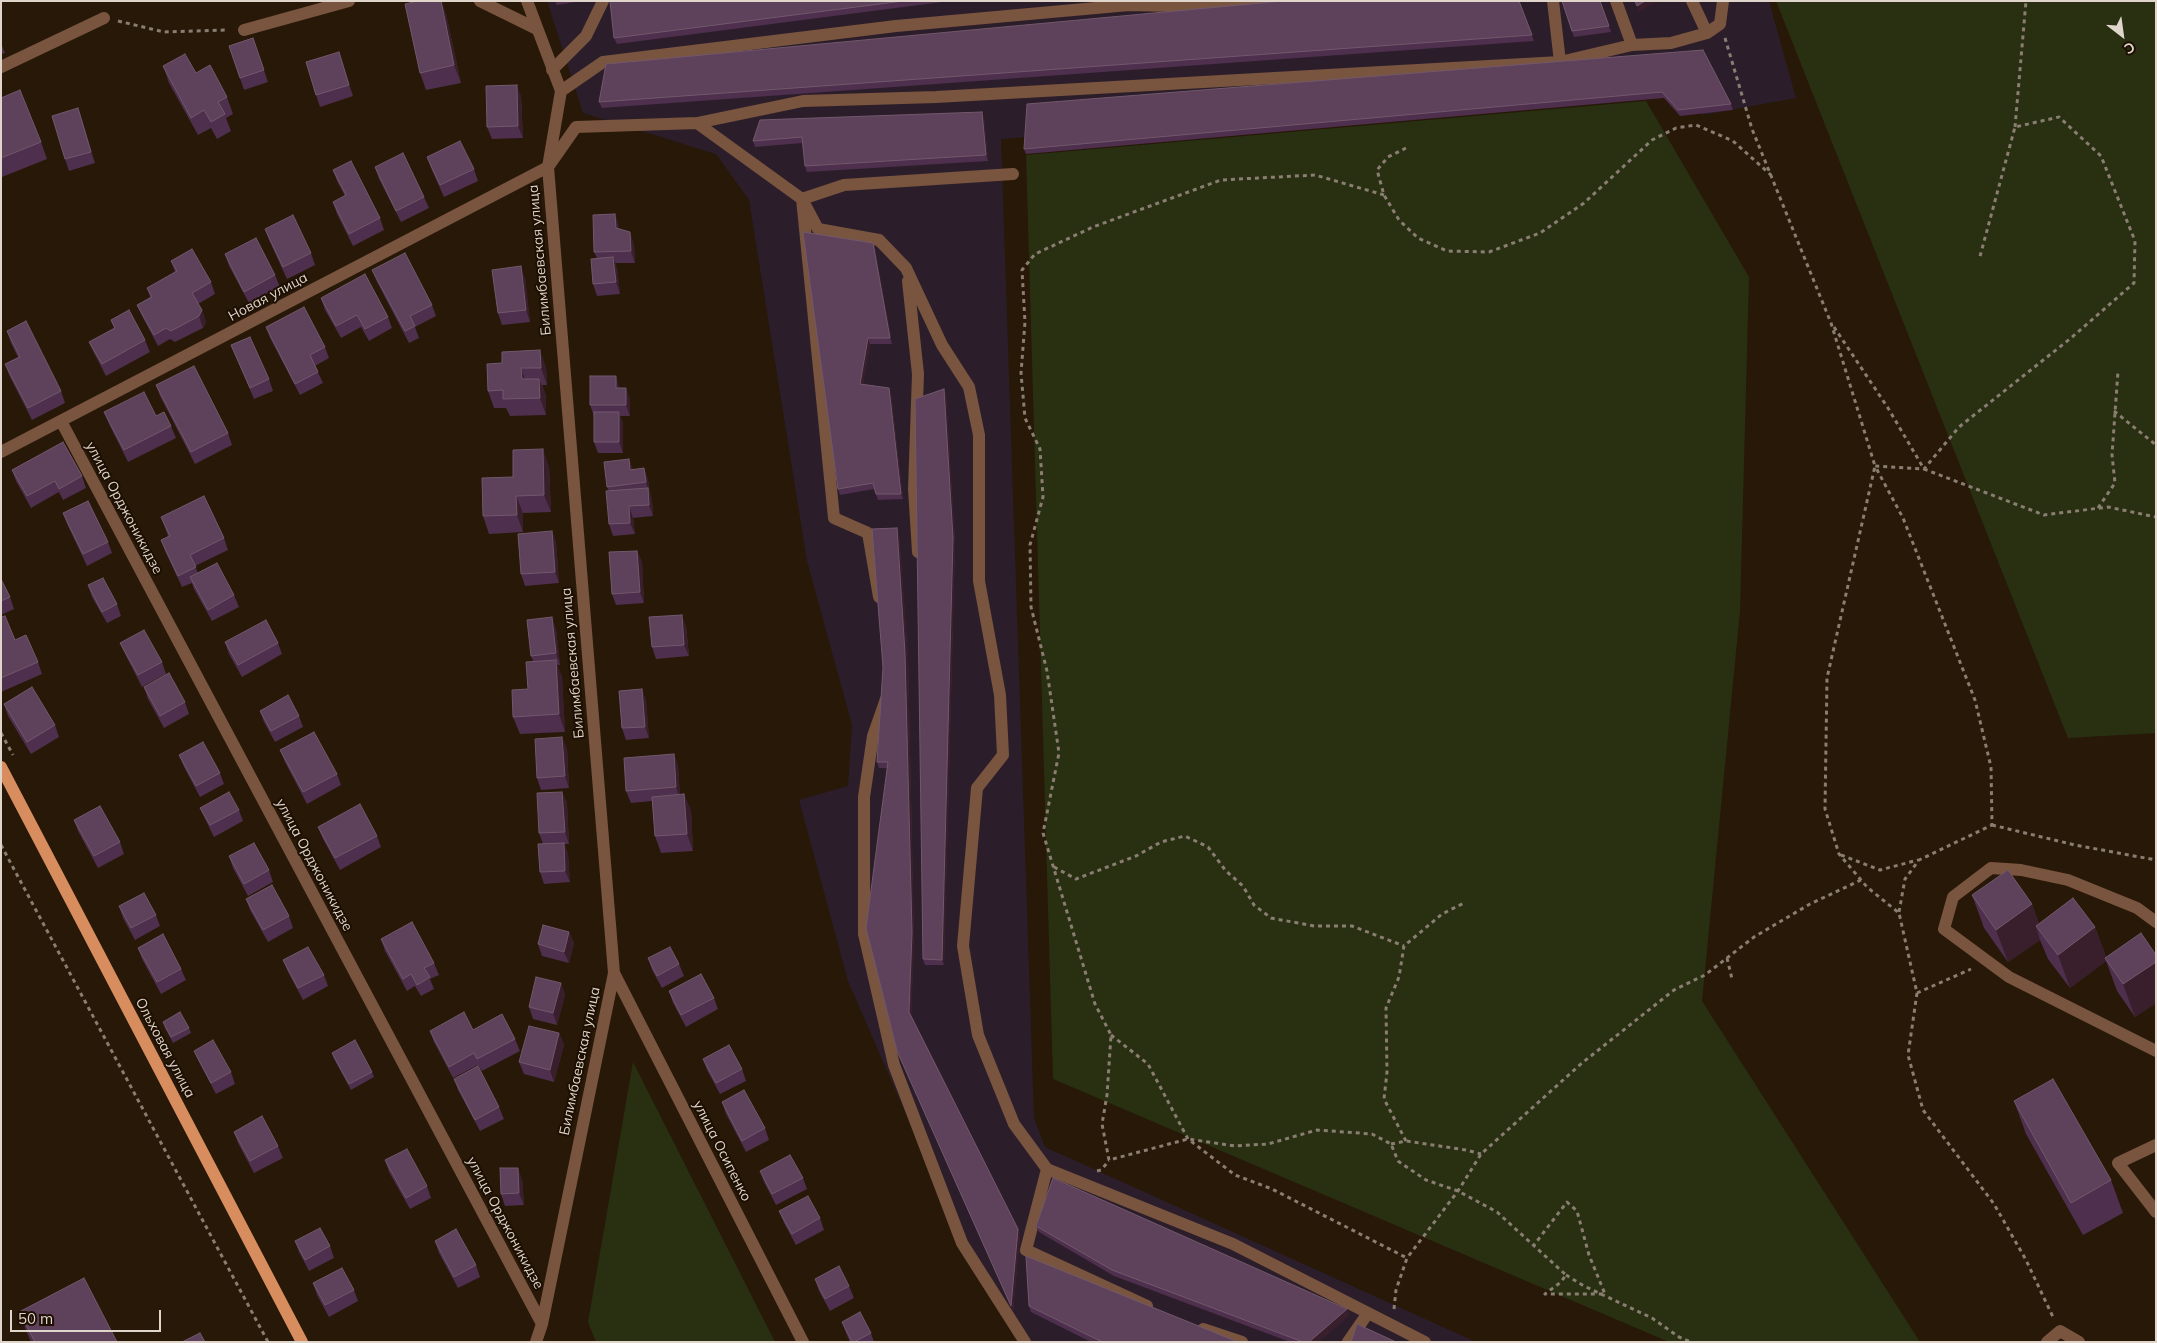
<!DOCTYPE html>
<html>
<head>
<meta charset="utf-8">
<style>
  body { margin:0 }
  #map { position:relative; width:2157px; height:1343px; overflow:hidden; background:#271808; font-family:Mulish,sans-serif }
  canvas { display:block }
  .frame { position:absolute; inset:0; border:2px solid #dfd5cb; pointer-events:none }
  .north { position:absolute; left:2097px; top:10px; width:50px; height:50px; -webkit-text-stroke:4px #1d0f02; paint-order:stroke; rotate:150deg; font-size:14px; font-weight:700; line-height:20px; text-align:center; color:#dfd5cb }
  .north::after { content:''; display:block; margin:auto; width:18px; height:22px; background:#dfd5cb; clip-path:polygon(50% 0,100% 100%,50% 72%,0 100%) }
  .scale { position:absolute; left:10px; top:1310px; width:151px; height:22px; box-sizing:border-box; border:2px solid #dfd5cb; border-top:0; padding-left:6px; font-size:15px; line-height:18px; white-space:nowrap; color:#dfd5cb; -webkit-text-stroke:4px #1d0f02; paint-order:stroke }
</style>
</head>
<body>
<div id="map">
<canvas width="2157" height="1343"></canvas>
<div class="frame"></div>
<div class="north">С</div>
<div class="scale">50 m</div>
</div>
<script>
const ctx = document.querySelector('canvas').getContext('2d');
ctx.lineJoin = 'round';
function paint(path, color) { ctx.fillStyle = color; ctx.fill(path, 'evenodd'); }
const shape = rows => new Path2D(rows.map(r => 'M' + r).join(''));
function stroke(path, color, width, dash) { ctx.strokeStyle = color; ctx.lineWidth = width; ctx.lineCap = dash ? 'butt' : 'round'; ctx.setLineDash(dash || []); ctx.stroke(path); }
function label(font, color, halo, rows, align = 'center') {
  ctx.font = font + ' Mulish,sans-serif'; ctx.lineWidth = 4; ctx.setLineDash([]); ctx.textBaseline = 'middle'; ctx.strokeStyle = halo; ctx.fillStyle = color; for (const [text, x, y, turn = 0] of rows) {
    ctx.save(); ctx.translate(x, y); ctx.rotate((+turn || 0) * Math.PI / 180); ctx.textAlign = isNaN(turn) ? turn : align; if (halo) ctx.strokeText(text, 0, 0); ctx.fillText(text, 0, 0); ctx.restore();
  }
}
paint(shape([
  [547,1,1769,1,1796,98,1703,115,1685,84,1001,139,1034,1118,1045,1147,1476,1342,1025,1342,962,1243,848,981,799,800,848,786,852,725,807,561,749,200,716,154,583,113]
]), '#2b1e2a');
paint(shape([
  [1776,1,2156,1,2156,733,2068,738],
  [1646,101,1749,277,1740,611,1702,1001,1920,1342,1669,1342,1053,1079,1026,155],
  [633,1062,775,1342,596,1342,588,1322]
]), '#283011');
stroke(shape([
  [118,21,164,32,228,30],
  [1725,38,1752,129,1831,323,1875,466,1827,678,1825,809,1839,854,1867,887,1899,913,1917,993,1908,1055,1923,1110,1994,1204,2026,1260,2053,1317],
  [2015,127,2026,1],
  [1406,148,1388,157,1377,170,1384,195,1399,220,1418,238,1447,251,1489,252,1540,233,1584,203,1652,140,1676,128,1696,125,1733,141,1771,175],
  [1384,195,1315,175,1221,180,1093,227,1035,254,1022,270,1025,322,1021,373,1025,418,1040,449,1043,497,1030,545,1031,607,1047,671,1059,753,1043,833,1095,1004,1111,1035,1107,1095,1102,1124,1109,1160,1188,1139,1235,1146,1268,1144,1317,1130,1372,1134,1391,1144,1398,1161,1426,1180,1458,1191,1497,1212,1566,1275,1561,1282,1545,1294,1605,1294,1589,1255,1577,1211,1567,1202,1534,1245],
  [1834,327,1888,408,1924,469,2044,515,2108,507,2156,517],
  [2114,411,2156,445],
  [2098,508,2115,483,2112,455,2118,371],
  [1,733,13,755],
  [1992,825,2075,845,2156,860],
  [1,845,268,1342],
  [1841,855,1880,870,1918,860],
  [1054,867,1076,879,1136,856,1161,842,1185,836,1208,847,1226,871,1243,886,1254,905,1271,918,1314,926,1352,926,1404,946],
  [1899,912,1905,879,1919,860,1992,825,1991,767,1975,700,1903,518,1875,466,1924,469,1959,427,2071,338,2134,283,2135,241,2101,156,2059,117,2015,127,1979,260],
  [1727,958,1732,979],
  [1917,993,1971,969],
  [1111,1035,1148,1064,1188,1139,1235,1175,1272,1189,1407,1258],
  [1406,1141,1384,1099,1387,1072,1386,1008,1399,977,1404,946,1442,914,1464,903],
  [1391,1144,1406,1141,1466,1150,1481,1154],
  [1097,1171,1101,1170,1109,1161],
  [1566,1275,1584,1286,1652,1318,1679,1337,1691,1342],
  [1394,1309,1396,1290,1407,1258,1458,1191,1481,1154,1582,1063,1674,990,1705,975,1754,937,1810,904,1861,880]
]), '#8a7d71', 3, [4, 4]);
stroke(shape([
  [480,1,537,29],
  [527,1,561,91,548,167,614,973,542,1324,536,1342],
  [1553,1,1560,62],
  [1616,1,1632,45],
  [1692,1,1707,33],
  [244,30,349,1],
  [1,67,104,18],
  [552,70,586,36,603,1],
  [561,91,603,62,896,26,1129,5,1221,7,1263,1],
  [697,123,802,199,818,229,879,240,906,268,942,345,969,387,979,435,979,581,1000,695,1003,755,977,788,963,946,978,1035,1014,1124,1047,1169,1233,1244,1425,1342],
  [908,281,918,374,914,489,918,552],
  [61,421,542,1324],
  [1,452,548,167,576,127,697,123,803,101,936,97,1560,62,1632,45,1671,43,1707,33,1720,24,1723,1],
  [879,597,868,533,834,518,802,199,844,185,1013,174],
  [886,699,873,736,864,797,864,934,894,1065,962,1243,1025,1342],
  [2156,922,2137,908,2068,880,2021,870,1991,868,1953,897,1944,929,2009,977,2156,1051],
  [614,973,803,1342],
  [2156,1145,2118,1163,2156,1212],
  [1047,1169,1026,1250,1147,1306],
  [1203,1329,1242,1342],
  [1348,1342,1368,1313],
  [2047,1342,2060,1331,2079,1342]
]), '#79543f', 12);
stroke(shape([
  [1,767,302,1342]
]), '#d88d5e', 12);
paint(shape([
  [555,1,582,1,557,5],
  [610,1,950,1,617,44,614,38],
  [1519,1,1534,41,602,108,599,102],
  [1562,1,1600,1,1611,32,1574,37],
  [446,14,461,83,426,90,420,73],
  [253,38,268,82,244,90,229,46],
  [1,43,5,53,1,54],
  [1703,50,1731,104,1733,110,1680,116,1664,98,1026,154,1024,149],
  [339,52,353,96,320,107,316,95],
  [163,66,196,73,227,97,233,114,226,118,231,131,217,139,211,128,198,135,169,83],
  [521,96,523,138,492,139,487,127],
  [1,98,41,142,47,159,2,177,1,174],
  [984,117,988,161,807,172,805,166,802,143,755,147,753,141],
  [82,120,95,163,69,171,65,159],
  [427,157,474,169,478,181,444,197,431,168],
  [375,167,424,197,429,208,401,222,379,179],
  [333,170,380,218,384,230,353,246,337,214,333,202,345,196,337,181],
  [615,214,619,226,619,229,634,244,635,263,615,263,617,268,620,294,597,296,593,284,597,258,594,252],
  [265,229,311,253,315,265,287,279,269,240],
  [873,243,875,249,892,344,870,344,863,384,889,388,891,394,903,499,878,500,874,489,840,495,838,489],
  [225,254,275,275,280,287,249,303,229,266],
  [171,261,211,282,215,294,198,304,202,310,206,322,203,328,175,342,170,339,158,346,142,316,137,305,150,297,147,288,175,272],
  [372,270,432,305,436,316,415,327,419,338,409,343,377,282],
  [525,278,530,322,502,325,498,313],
  [321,298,388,317,392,328,369,341,361,327,341,338,325,310],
  [111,320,145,340,150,352,106,376,94,353,89,342,114,328],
  [266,327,325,347,329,358,315,366,323,383,300,395,270,338],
  [7,331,61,391,65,403,32,420,9,375,5,364,18,357,11,343],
  [231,345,269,379,273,391,254,399,236,357],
  [487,364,546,367,547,385,542,385,546,396,546,415,510,416,506,408,494,408,488,391],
  [156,385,228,433,232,445,195,464,160,396],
  [620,388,630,399,630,416,620,416,623,424,623,453,598,453,594,442,594,416,590,405],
  [944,389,946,395,955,543,944,965,925,965,923,959],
  [104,412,156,416,171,426,176,438,128,462,109,424],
  [629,459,633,470,644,468,648,480,650,493,652,500,653,516,633,518,635,534,613,536,609,524,609,491,607,487],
  [549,466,551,512,523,513,523,532,489,534,483,516,513,477],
  [12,470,82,476,86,488,63,500,59,492,31,508,16,481],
  [63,513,108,542,112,553,87,566,67,524],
  [161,517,224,538,228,550,195,566,198,573,234,595,239,607,212,621,194,589,192,583,182,587,165,551,161,540,168,536],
  [552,531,556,542,559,583,525,586,521,574],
  [899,534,908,658,914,939,911,1016,1018,1229,1020,1235,1013,1311,897,1051,887,768,879,768,877,762],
  [637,551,642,562,644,603,616,605,612,594],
  [1,579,10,597,14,609,1,615],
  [88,585,117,604,121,616,107,623,92,597],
  [1,617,15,640,38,662,42,674,1,692],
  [686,626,689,656,656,659,652,647],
  [556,629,560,665,557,665,562,677,565,732,520,734,513,717,528,689,533,661,531,656],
  [225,642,278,643,282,654,242,677,229,654],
  [120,643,162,662,166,674,142,687,125,654],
  [144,687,185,702,189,714,164,728,148,699],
  [642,689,646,701,649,738,626,740,622,728],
  [4,704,55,725,59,737,31,754,8,716],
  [260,711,299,716,303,727,275,742,264,722],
  [567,748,569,788,541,790,537,778],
  [280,750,337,774,341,785,307,804,285,762],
  [674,754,678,766,680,795,684,794,691,811,693,851,661,853,655,836,652,801,631,803,626,791],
  [179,755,220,773,224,784,200,797,184,767],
  [562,792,567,803,569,844,564,844,568,854,570,882,544,884,540,872,543,844,539,833],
  [200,808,239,810,243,821,214,837,205,819],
  [74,820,120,842,124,854,98,868,78,831],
  [318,827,377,836,381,847,340,870,323,839],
  [229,856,269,870,273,882,248,896,233,868],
  [1972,895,2032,904,2039,924,2095,927,2106,957,2156,955,2156,1003,2135,1017,2117,991,2106,961,2070,988,2048,959,2040,940,2008,962,1984,928],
  [246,899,289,916,293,928,268,942,250,910],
  [119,906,156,915,160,926,135,940,123,918],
  [569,932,574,943,569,963,542,956,538,944],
  [381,939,434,963,439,975,430,979,434,989,421,996,415,986,407,991,385,951],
  [138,948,181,969,186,980,161,994,142,959],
  [648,958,679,964,684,976,662,988,652,970],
  [283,960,324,975,328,986,303,1000,288,972],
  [561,983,565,995,557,1025,533,1019,529,1007],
  [669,991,714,998,718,1009,686,1027,673,1003],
  [163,1022,189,1028,191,1033,173,1043,165,1028],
  [473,1030,515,1039,520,1051,482,1071,478,1065,453,1078,434,1042,430,1031],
  [559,1033,564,1045,554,1082,524,1074,519,1062],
  [194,1051,231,1072,235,1084,216,1094,199,1062],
  [332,1053,372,1072,374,1077,351,1090,334,1059],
  [703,1059,742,1069,746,1081,720,1094,707,1070],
  [454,1079,499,1107,504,1119,480,1131,458,1090],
  [2014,1101,2111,1180,2123,1213,2083,1235,2026,1134],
  [722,1102,765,1128,769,1140,746,1152,726,1114],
  [234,1132,278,1146,283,1158,254,1173,238,1143],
  [385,1160,427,1186,431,1198,410,1209,389,1172],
  [760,1171,803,1178,807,1189,776,1205,764,1182],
  [522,1179,524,1205,505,1206,501,1194],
  [779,1211,820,1218,824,1230,796,1245,784,1223],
  [1036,1226,1347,1309,1349,1315,1318,1342,1290,1342,1114,1276,1039,1232],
  [295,1241,330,1246,334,1258,309,1271,299,1252],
  [435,1241,476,1265,480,1277,458,1288,439,1253],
  [815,1279,849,1286,854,1298,830,1311,819,1291],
  [313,1283,354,1290,358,1301,329,1317,317,1295],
  [1029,1306,1238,1342,1091,1342,1031,1312],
  [19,1312,117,1342,31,1342,28,1335],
  [842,1322,871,1333,874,1342,850,1342,846,1333]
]), '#4e2f4d');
paint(shape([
  [441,1,442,1,446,14,461,83,454,65],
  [1645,1,1656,1,1639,12,1637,6],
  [339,52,343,63,353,96,349,85],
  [517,85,521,96,523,138,518,126],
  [78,108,82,120,95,163,91,152],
  [982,112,984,117,988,161,986,155],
  [615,214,619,226,620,240,616,228],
  [630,232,634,244,635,263,631,251],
  [873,243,875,249,892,344,890,338],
  [613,257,617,268,620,294,616,282],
  [521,266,525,278,530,322,526,310],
  [202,310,206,322,203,328,199,316],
  [868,338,870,344,862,390,860,384],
  [540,350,546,367,547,385,541,368],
  [521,368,527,385,522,379],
  [616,376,620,388,616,388],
  [539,379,546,396,546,415,540,398],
  [626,388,630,399,630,416,626,405],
  [889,388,891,394,903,499,901,494],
  [944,389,946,395,955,543,944,965,942,960],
  [619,412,623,424,623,453,619,442],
  [543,449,549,466,551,512,544,495],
  [629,459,633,470,630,470],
  [644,468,648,480,650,493,652,500,653,516,649,505,648,489,646,482],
  [516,496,523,513,523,532,517,515],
  [629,506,633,518,635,534,630,523],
  [897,528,899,534,908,658,914,939,911,1018,909,1012],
  [552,531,556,542,559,583,555,572],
  [637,551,642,562,644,603,640,592],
  [682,615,686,626,689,656,684,645],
  [552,617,556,629,560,665,556,653],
  [556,660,562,677,565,732,559,714],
  [642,689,646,701,649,738,645,727],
  [562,737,567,748,569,788,565,776],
  [674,754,678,766,680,799,676,787],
  [562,792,567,803,569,844,565,832],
  [684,794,691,811,693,851,687,834],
  [564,843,568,854,570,882,565,871],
  [2032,904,2044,937,2036,926,2040,940,2008,962,1996,930],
  [2095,927,2107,960,2105,958,2106,961,2070,988,2058,955],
  [569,932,574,943,569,963,564,952],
  [2156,962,2156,1003,2135,1017,2123,984],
  [561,983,565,995,557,1025,553,1013],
  [559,1033,564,1045,554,1082,550,1070],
  [518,1168,522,1179,524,1205,519,1193],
  [1018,1229,1020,1235,1013,1311,1011,1306],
  [1347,1309,1349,1315,1318,1342,1309,1342]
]), '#381f2b');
const building = shape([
  [418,1,441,1,454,65,420,73,405,4,418,1],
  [610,1,903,1,614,38,610,1],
  [1283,1,1519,1,1532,35,599,102,606,64,1283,1],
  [1562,1,1600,1,1609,26,1572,31,1562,1],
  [1635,1,1645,1,1637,6,1635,1],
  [253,38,264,70,240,78,229,46,253,38],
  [1703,50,1731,104,1678,110,1662,92,1024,149,1027,104,1703,50],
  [339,52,349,85,316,95,306,62,339,52],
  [185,54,196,73,210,65,227,97,218,102,225,114,211,122,204,110,191,118,163,66,185,54],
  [517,85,518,126,487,127,486,86,517,85],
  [20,90,41,142,1,158,1,98,20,90],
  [78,108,91,152,65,159,52,116,78,108],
  [982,112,986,155,805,166,802,137,753,141,760,120,982,112],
  [460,141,474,169,440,185,427,157,460,141],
  [403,153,424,197,396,211,375,167,403,153],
  [351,161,380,218,349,234,333,202,346,195,333,170,351,161],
  [615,214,616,228,630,232,631,251,594,252,593,215,615,214],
  [293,215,311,253,283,267,265,229,293,215],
  [803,232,873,243,890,338,868,338,860,384,889,388,901,494,876,494,873,483,838,489,803,232],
  [256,238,275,275,244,292,225,254,256,238],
  [192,249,211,282,192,293,202,310,199,316,171,331,166,328,154,335,137,305,152,297,147,288,177,271,171,261,192,249],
  [405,253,432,305,410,316,415,326,405,331,372,270,405,253],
  [613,257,616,282,593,284,591,259,613,257],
  [521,266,526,310,498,313,492,270,521,266],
  [365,274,388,317,365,329,357,315,336,326,321,298,365,274],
  [304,307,325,347,310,355,318,372,295,384,266,327,304,307],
  [129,310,145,340,102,364,89,342,115,328,111,320,129,310],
  [26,321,61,391,28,408,5,364,20,357,7,331,26,321],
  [250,337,269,379,250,388,231,345,250,337],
  [540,350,541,368,521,368,522,379,539,379,540,398,503,399,503,390,488,391,487,364,502,363,502,352,540,350],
  [194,366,228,433,191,452,156,385,194,366],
  [590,376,616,376,616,388,626,388,626,405,590,405,590,376],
  [944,389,953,538,942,960,923,959,915,399,944,389],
  [144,392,156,416,164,412,171,426,124,450,104,412,144,392],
  [594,412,619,412,619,442,594,442,594,412],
  [63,442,82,476,59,489,55,481,27,496,12,470,63,442],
  [543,449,544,495,516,496,517,515,483,516,482,478,513,477,513,450,543,449],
  [629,459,630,470,644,468,646,482,607,487,604,462,629,459],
  [648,488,649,505,629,506,630,523,609,524,606,491,648,488],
  [204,496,224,538,190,555,196,567,178,576,161,540,170,536,161,517,204,496],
  [88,501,108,542,83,554,63,513,88,501],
  [897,528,905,653,912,933,909,1012,1018,1229,1011,1306,897,1051,866,928,888,762,877,762,883,667,872,529,897,528],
  [552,531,555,572,521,574,518,534,552,531],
  [637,551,640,592,612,594,609,552,637,551],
  [217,563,234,595,208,610,190,577,217,563],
  [103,578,117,604,102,612,88,585,103,578],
  [1,579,10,597,1,601,1,579],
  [682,615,684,645,652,647,649,617,682,615],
  [5,616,15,640,26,635,38,662,1,678,1,617,5,616],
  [552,617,556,653,531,656,527,620,552,617],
  [266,620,278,643,238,665,225,642,266,620],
  [144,630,162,662,138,675,120,643,144,630],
  [556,660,559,714,513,717,512,690,528,689,526,662,556,660],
  [169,673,185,702,160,716,144,687,169,673],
  [32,687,55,725,27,742,4,704,32,687],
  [642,689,645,727,622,728,619,691,642,689],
  [288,695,299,716,271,731,260,711,288,695],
  [314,732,337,774,303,792,280,750,314,732],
  [562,737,565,776,537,778,535,739,562,737],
  [203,742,220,773,196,786,179,755,203,742],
  [674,754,676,787,626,791,624,758,674,754],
  [229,792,239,810,210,825,200,808,229,792],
  [562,792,565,832,539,833,537,793,562,792],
  [684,794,687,834,655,836,652,797,684,794],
  [360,804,377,836,335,858,318,827,360,804],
  [100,806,120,842,94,856,74,820,100,806],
  [254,843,269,870,244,884,229,856,254,843],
  [564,843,565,871,540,872,538,844,564,843],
  [2008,870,2032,904,1996,930,1972,895,2008,870],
  [272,885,289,916,263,930,246,899,272,885],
  [144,893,156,915,131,928,119,906,144,893],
  [2073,898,2095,927,2058,955,2036,926,2073,898],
  [412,922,434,963,424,968,430,977,417,985,411,974,403,979,381,939,412,922],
  [543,925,569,932,564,952,538,944,543,925],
  [2141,933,2156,955,2156,962,2123,984,2105,958,2141,933],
  [163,934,181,969,157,982,138,948,163,934],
  [308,947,324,975,298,988,283,960,308,947],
  [670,947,679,964,657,976,648,958,670,947],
  [701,974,714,998,681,1015,669,991,701,974],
  [536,977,561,983,553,1013,529,1007,536,977],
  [180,1012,189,1028,171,1037,163,1022,180,1012],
  [464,1012,473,1030,502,1014,515,1039,477,1059,474,1053,449,1067,430,1031,464,1012],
  [529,1026,559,1033,550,1070,519,1062,529,1026],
  [213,1040,231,1072,211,1083,194,1051,213,1040],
  [355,1040,372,1072,349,1084,332,1053,355,1040],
  [729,1045,742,1069,716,1083,703,1059,729,1045],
  [478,1066,499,1107,475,1120,454,1079,478,1066],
  [2053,1079,2111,1180,2071,1203,2014,1101,2053,1079],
  [744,1090,765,1128,742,1141,722,1102,744,1090],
  [262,1116,278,1146,250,1161,234,1132,262,1116],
  [407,1149,427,1186,406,1198,385,1160,407,1149],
  [790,1155,803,1178,772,1194,760,1171,790,1155],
  [500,1168,518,1168,519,1193,501,1194,500,1168],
  [1053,1178,1347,1309,1309,1342,1303,1342,1112,1270,1036,1226,1053,1178],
  [808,1196,820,1218,792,1234,779,1211,808,1196],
  [320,1228,330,1246,305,1260,295,1241,320,1228],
  [456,1229,476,1265,454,1277,435,1241,456,1229],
  [1026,1256,1238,1342,1103,1342,1094,1338,1029,1306,1026,1256],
  [839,1266,849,1286,825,1299,815,1279,839,1266],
  [342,1268,354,1290,325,1305,313,1283,342,1268],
  [84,1278,117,1342,35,1342,19,1312,84,1278],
  [860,1312,871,1333,854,1342,852,1342,842,1322,860,1312],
  [1357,1324,1396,1342,1351,1342,1357,1324],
  [200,1333,205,1342,182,1342,200,1333]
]);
paint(building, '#5e415a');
stroke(building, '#72586c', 1);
label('14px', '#dfd5cb', '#1d0f02', [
  ["Билимбаевская улица",540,260,-95],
  ["Новая улица",268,297,-28],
  ["улица Орджоникидзе",124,508,62],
  ["Билимбаевская улица",573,663,-95],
  ["улица Орджоникидзе",314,865,62],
  ["Ольховая улица",165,1048,62],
  ["Билимбаевская улица",580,1061,-78],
  ["улица Осипенко",722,1151,63],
  ["улица Орджоникидзе",505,1223,62]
]);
</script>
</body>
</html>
